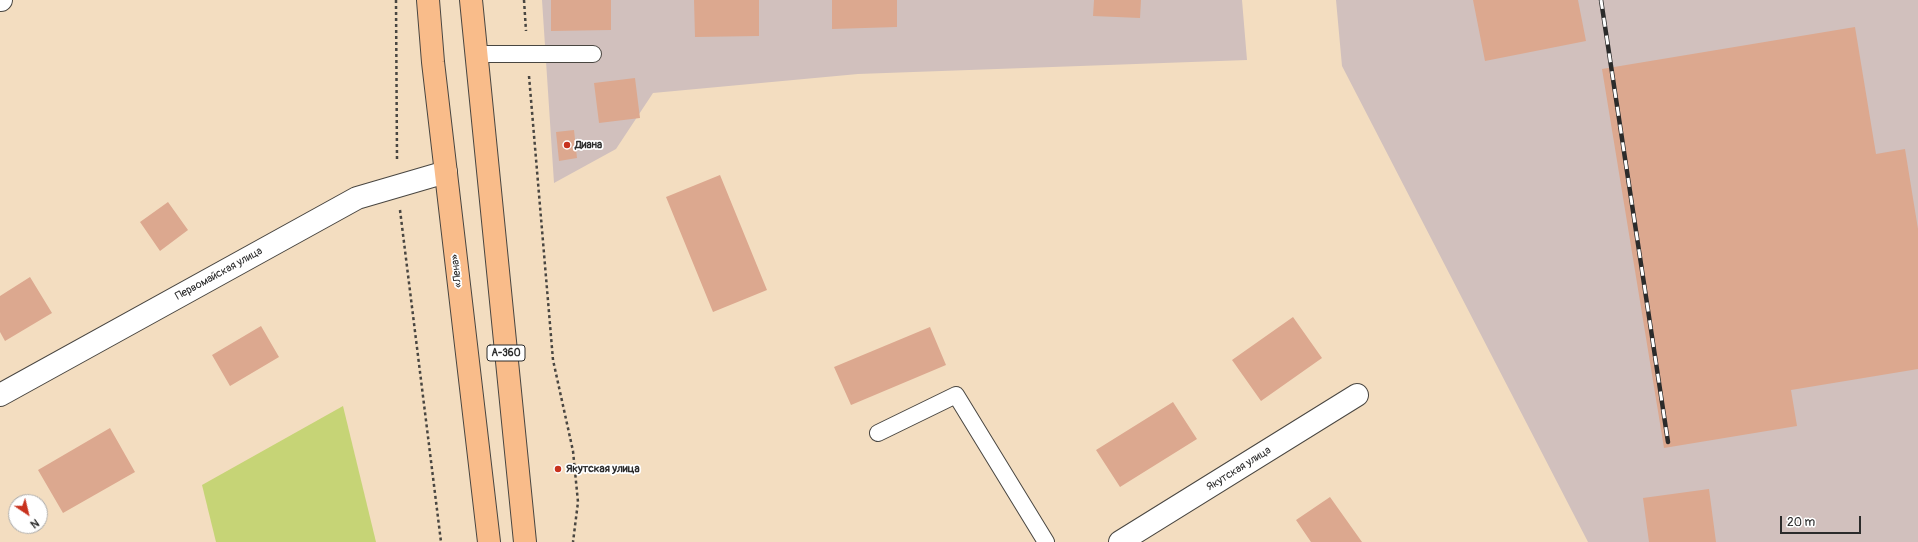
<!DOCTYPE html>
<html>
<head>
<meta charset="utf-8">
<style>
  body { margin:0 }
  #map { position:relative; width:1918px; height:542px; overflow:hidden; background:#f3ddc0; font-family:Pangolin,sans-serif }
  canvas { display:block }
  .north { position:absolute; left:8px; top:494px; width:40px; height:40px; box-sizing:border-box; background:#fff; border:1px solid #aaa; border-radius:50%; rotate:145deg; font-size:11px; font-weight:700; line-height:16px; text-align:center; color:#2b2b2b }
  .north::after { content:''; display:block; margin:auto; width:14px; height:18px; background:#c8321e; clip-path:polygon(50% 0,100% 100%,50% 72%,0 100%) }
  .scale { position:absolute; left:1780px; top:516px; width:81px; height:18px; box-sizing:border-box; border:2px solid #2b2b2b; border-top:0; padding-left:5px; font-size:12px; line-height:14px; white-space:nowrap; color:#2b2b2b; -webkit-text-stroke:3px #fff; paint-order:stroke }
</style>
</head>
<body>
<div id="map">
<canvas width="1918" height="542"></canvas>
<div class="north">N</div>
<div class="scale">20 m</div>
</div>
<script>
const ctx = document.querySelector('canvas').getContext('2d');
ctx.lineJoin = 'round';
function paint(path, color) { ctx.fillStyle = color; ctx.fill(path, 'evenodd'); }
const shape = rows => new Path2D(rows.map(r => 'M' + r).join(''));
function stroke(path, color, width, dash) { ctx.strokeStyle = color; ctx.lineWidth = width; ctx.lineCap = dash ? 'butt' : 'round'; ctx.setLineDash(dash || []); ctx.stroke(path); }
function label(font, color, halo, rows, align = 'center') {
  ctx.font = font + ' Pangolin,sans-serif'; ctx.lineWidth = 3.5; ctx.setLineDash([]); ctx.textBaseline = 'middle'; ctx.strokeStyle = halo; ctx.fillStyle = color; for (const [text, x, y, turn = 0] of rows) {
    ctx.save(); ctx.translate(x, y); ctx.rotate((+turn || 0) * Math.PI / 180); ctx.textAlign = isNaN(turn) ? turn : align; if (halo) ctx.strokeText(text, 0, 0); ctx.fillText(text, 0, 0); ctx.restore();
  }
}
paint(shape([
  [542,0,1242,0,1247,60,858,74,653,93,616,149,554,183],
  [1336,0,1918,0,1918,542,1588,542,1342,66]
]), '#d1c0bd');
paint(shape([
  [343,406,376,542,216,542,202,485]
]), '#c6d476');
paint(shape([
  [551,0,611,0,611,30,551,31],
  [694,0,759,0,759,36,695,37],
  [832,0,897,0,897,27,832,29],
  [1094,0,1141,0,1140,18,1093,16],
  [1473,0,1578,0,1586,41,1485,61],
  [1855,27,1876,154,1905,149,1918,229,1918,369,1791,390,1797,426,1664,448,1602,69],
  [635,78,640,118,599,123,594,83],
  [574,130,577,158,559,161,556,132],
  [720,175,767,290,713,312,666,197],
  [168,202,188,230,160,251,140,222],
  [30,277,52,313,5,341,0,332,0,296],
  [1293,317,1322,358,1261,401,1232,360],
  [261,326,279,357,230,386,212,355],
  [930,327,946,365,851,405,834,367],
  [1173,402,1197,439,1120,487,1096,450],
  [110,428,135,472,63,513,38,470],
  [1709,489,1716,542,1649,542,1643,498],
  [1330,497,1362,542,1311,542,1296,520]
]), '#dca88f');
const lane = shape([
  [477,54,593,54],
  [878,433,956,395,1046,542]
]);
const street = shape([
  [0,0,1,0],
  [0,395,357,198,446,172],
  [1120,542,1357,395]
]);
const highway = shape([
  [428,0,433,62,489,542],
  [471,0,525,542]
]);
stroke(lane, '#494641', 18);
stroke(street, '#494641', 24);
stroke(highway, '#494641', 24);
stroke(shape([
  [396,0,397,159],
  [524,0,526,31],
  [529,76,553,360,573,451,578,502,573,542],
  [400,210,441,542]
]), '#494641', 2.5, [3, 3]);
stroke(lane, '#fff', 16);
stroke(street, '#fff', 22);
stroke(highway, '#f9bc8a', 22);
const rail = shape([
  [1601,0,1668,442]
]);
stroke(rail, '#2b2b2b', 4.5);
stroke(rail, '#fff', 3, [9]);
for (const [x, y, r, color] of [
  [567,145,4,"#c8321e"],
  [558,469,4,"#c8321e"]
]) { const dot = new Path2D(); dot.arc(x, y, r, 0, 2 * Math.PI); ctx.fillStyle = color; ctx.fill(dot); stroke(dot, '#fff', 1.5); }
for (const [x, y, w] of [
  [506,353,38]
]) { const box = new Path2D(); box.roundRect(x - w / 2, y - 8, w, 16, 3); ctx.fillStyle = '#fff'; ctx.fill(box); stroke(box, '#2b2b2b', 1); }
label('bold 10px', '#2b2b2b', null, [
  ["А-360",506,353]
]);
label('bold 11px', '#2b2b2b', '#fff', [
  ["Диана",575,145],
  ["Якутская улица",566,469]
], 'left');
label('11px', '#2b2b2b', '#fff', [
  ["«Лена»",457,271,-97],
  ["Первомайская улица",219,274,-29],
  ["Якутская улица",1239,469,-32]
]);
</script>
</body>
</html>
